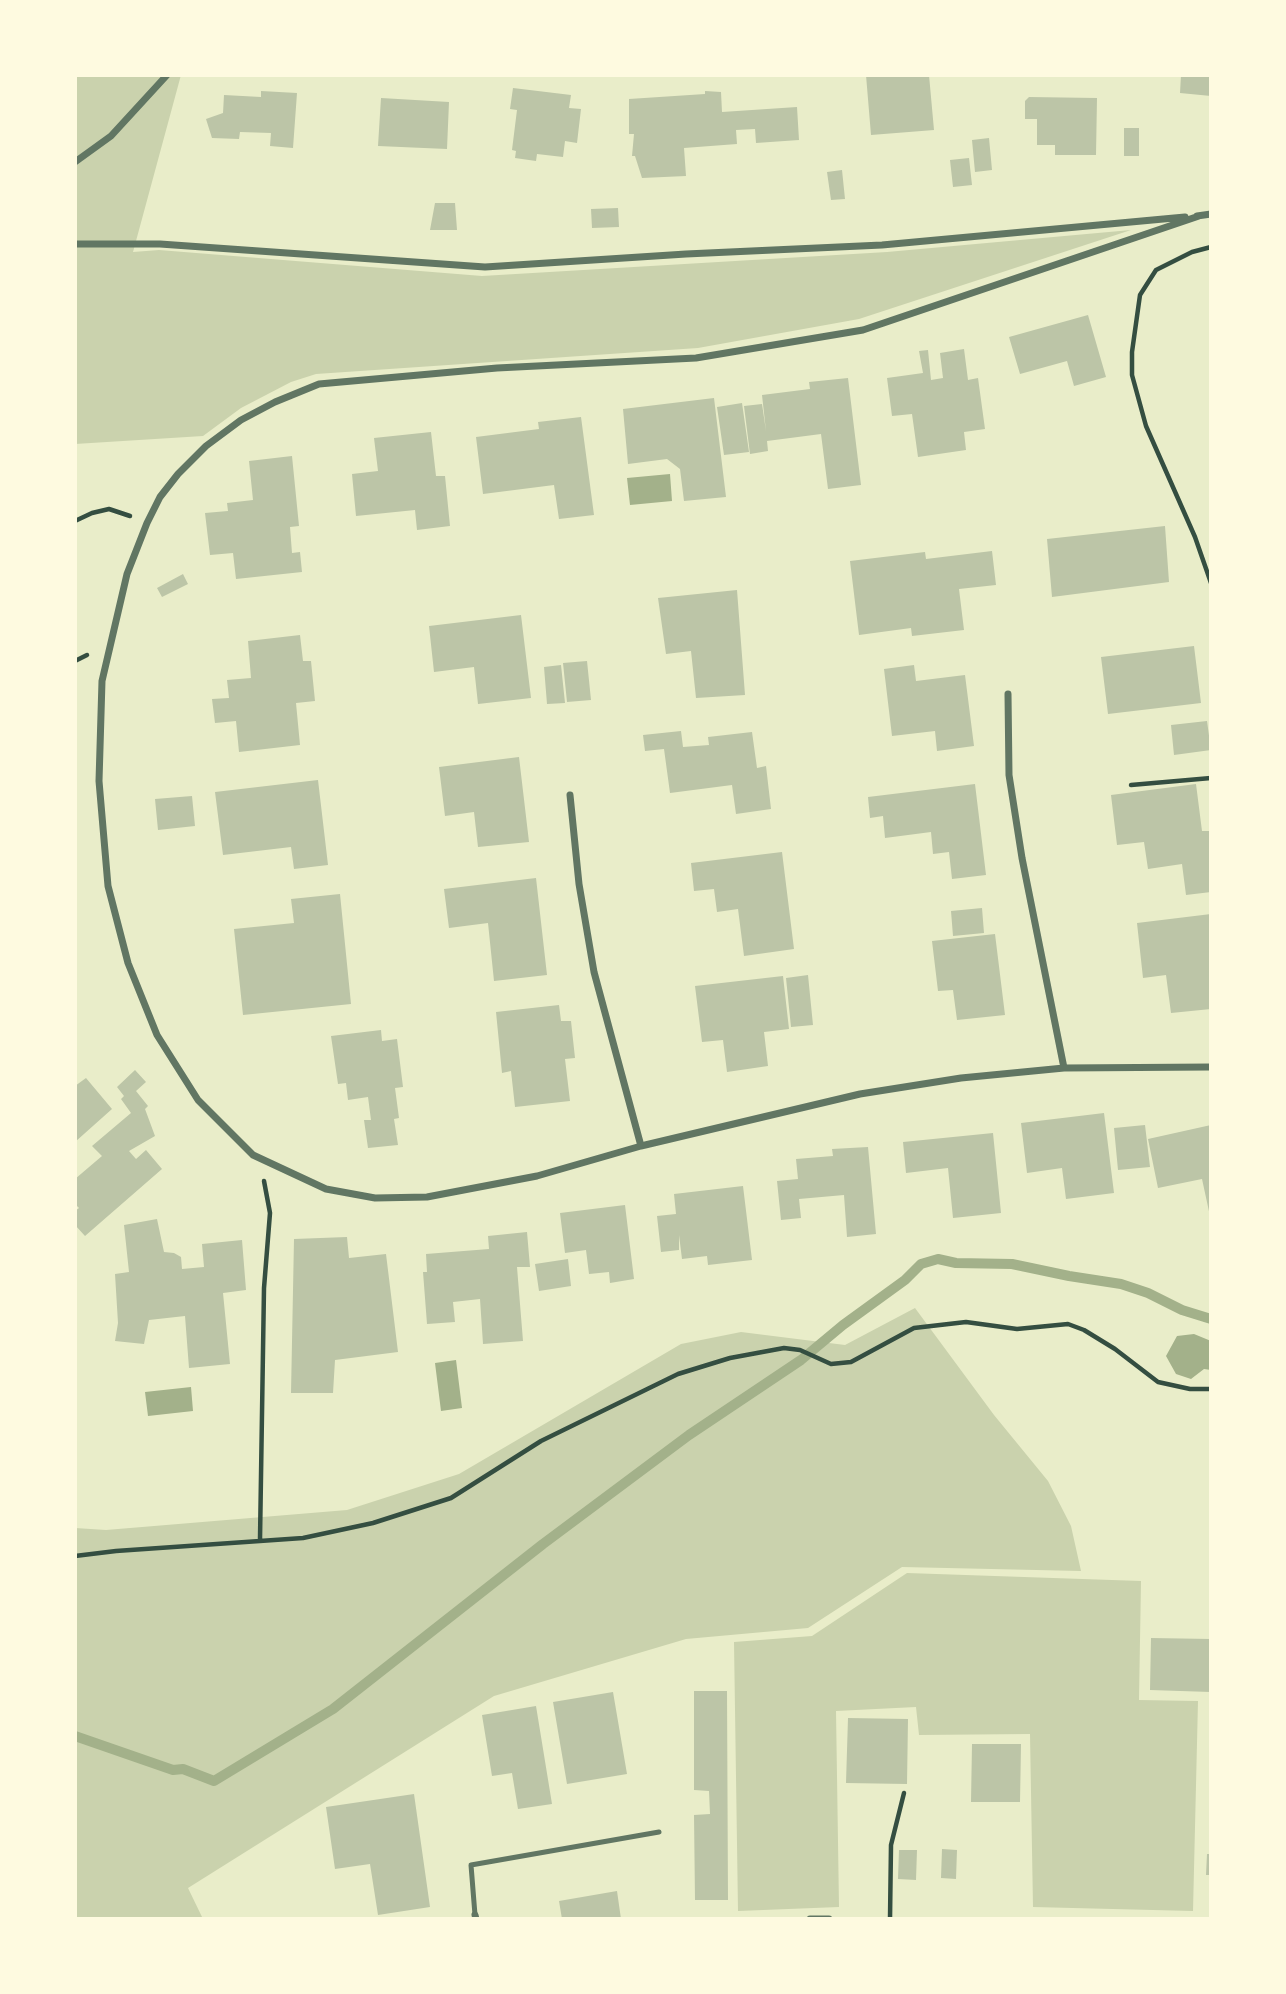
<!DOCTYPE html>
<html>
<head>
<meta charset="utf-8">
<style>
  body { margin:0 }
  #map { position:relative; width:1286px; height:1994px; overflow:hidden; background:#e9edc9; font-family:Merriweather,serif }
  canvas { display:block }
  .frame { position:absolute; inset:0; border:77px solid #fefae0; pointer-events:none }
</style>
</head>
<body>
<div id="map">
<canvas width="1286" height="1994"></canvas>
<div class="frame"></div>
</div>
<script>
const ctx = document.querySelector('canvas').getContext('2d');
ctx.lineJoin = 'round';
function paint(path, color) { ctx.fillStyle = color; ctx.fill(path, 'evenodd'); }
const shape = rows => new Path2D(rows.map(r => 'M' + r).join(''));
function stroke(path, color, width, dash) { ctx.strokeStyle = color; ctx.lineWidth = width; ctx.lineCap = dash ? 'butt' : 'round'; ctx.setLineDash(dash || []); ctx.stroke(path); }
paint(shape([
  [75,75,181,75,133,252,159,250,482,276,887,252,1131,230,859,319,698,348,316,374,291,382,241,408,203,436,75,444],
  [915,1308,994,1415,1048,1481,1071,1526,1081,1571,902,1567,808,1628,686,1639,494,1696,188,1888,203,1919,75,1919,75,1528,106,1530,347,1510,459,1474,681,1344,741,1332,845,1345],
  [907,1573,1141,1581,1139,1700,1198,1701,1193,1911,1033,1907,1030,1734,919,1735,916,1707,836,1711,839,1907,738,1911,734,1642,812,1636]
]), '#cad2ad');
paint(shape([
  [670,474,672,501,630,505,627,478],
  [1194,1334,1211,1341,1211,1370,1204,1369,1191,1379,1176,1374,1166,1356,1177,1336],
  [456,1360,462,1408,441,1411,435,1363],
  [191,1387,193,1411,148,1416,145,1392]
]), '#a3b18a');
stroke(shape([
  [75,1736,173,1770,183,1769,214,1781,333,1709,543,1544,689,1435,801,1360,843,1325,905,1280,921,1264,938,1259,956,1263,1012,1264,1069,1276,1121,1284,1148,1293,1182,1310,1211,1319]
]), '#a3b18a', 10);
paint(shape([
  [866,75,929,75,934,130,871,135],
  [1181,75,1211,75,1211,96,1180,93],
  [513,88,571,95,569,108,581,109,577,143,565,141,563,157,537,154,536,161,515,158,516,151,512,150,517,110,510,109],
  [261,91,297,93,293,148,270,146,271,133,240,132,239,139,212,138,206,119,223,113,224,95,261,97],
  [705,91,721,92,722,112,797,107,799,140,756,143,755,129,736,130,737,144,684,148,686,176,642,178,635,156,632,156,634,134,629,134,629,99,705,94],
  [1029,97,1097,98,1096,155,1055,155,1055,145,1037,145,1037,119,1025,119,1025,101],
  [381,98,449,102,447,149,378,146],
  [1124,128,1139,128,1139,156,1124,156],
  [989,138,992,170,975,172,972,140],
  [969,158,972,185,953,187,950,160],
  [842,170,845,199,831,200,827,172],
  [435,203,455,203,457,230,430,230],
  [618,208,619,227,592,228,591,209],
  [1088,315,1106,377,1074,386,1067,361,1020,374,1009,337],
  [964,349,968,380,978,378,985,429,964,432,966,450,918,457,912,414,892,416,887,378,923,373,919,351,928,350,931,380,943,378,940,353],
  [848,378,861,485,828,489,821,434,767,441,768,451,750,454,744,406,762,404,766,431,762,395,810,389,809,382],
  [714,398,726,497,684,501,680,469,667,459,628,464,623,409],
  [742,403,749,452,724,455,717,407],
  [581,417,594,515,559,519,554,485,483,494,476,437,539,429,538,422],
  [431,432,436,476,445,476,450,526,417,530,415,510,356,516,352,474,378,471,374,438],
  [292,456,299,526,290,527,292,553,300,552,302,572,236,579,233,553,210,555,205,513,228,511,227,503,253,500,249,461],
  [1165,526,1169,582,1052,597,1047,539],
  [992,551,996,585,959,589,964,630,912,636,911,628,859,635,850,561,925,552,926,559],
  [183,574,188,584,162,597,157,588],
  [737,590,745,695,696,698,691,651,666,654,658,598],
  [521,615,531,698,478,704,474,667,434,672,429,626],
  [300,635,303,661,311,661,315,701,296,703,300,745,239,752,236,721,215,723,212,699,229,698,227,680,251,678,248,641],
  [1194,646,1201,703,1108,714,1101,657],
  [587,661,591,700,567,702,563,663],
  [561,665,565,703,547,704,544,667],
  [914,665,916,681,965,675,974,746,937,751,935,731,892,736,884,669],
  [1207,721,1211,750,1174,755,1171,725],
  [681,731,683,747,709,745,708,737,752,732,757,768,766,766,771,809,736,814,732,785,670,793,664,749,645,751,643,735],
  [519,757,529,842,478,847,474,812,445,816,439,767],
  [318,780,328,865,294,869,291,847,223,855,215,792],
  [975,784,986,875,952,879,949,852,933,854,931,832,885,838,883,816,870,818,868,797],
  [1196,784,1202,831,1209,831,1211,892,1186,895,1182,864,1148,869,1144,842,1117,845,1111,795],
  [192,796,195,826,158,830,155,799],
  [782,852,794,949,744,956,738,909,717,912,714,889,694,891,691,863],
  [536,878,547,975,494,981,488,923,449,928,444,889],
  [340,894,351,1004,243,1015,234,929,294,923,291,899],
  [982,908,984,933,953,936,951,911],
  [1211,914,1211,1009,1171,1013,1166,975,1143,978,1137,923],
  [995,934,1005,1015,957,1020,953,990,938,991,932,941],
  [808,975,813,1025,791,1027,786,978],
  [783,976,789,1029,764,1032,768,1066,727,1072,723,1040,702,1042,695,986],
  [559,1005,561,1021,571,1021,575,1058,565,1059,570,1101,515,1107,511,1071,502,1073,496,1012],
  [381,1030,382,1041,397,1039,403,1087,395,1088,399,1118,394,1119,398,1145,368,1148,364,1120,371,1120,368,1097,348,1100,346,1083,338,1084,331,1036],
  [135,1070,146,1082,136,1091,148,1106,145,1109,155,1136,129,1151,136,1159,146,1150,162,1169,85,1236,75,1225,75,1211,79,1208,75,1204,75,1179,102,1156,92,1146,131,1113,121,1099,124,1096,117,1087],
  [86,1078,112,1109,75,1142,75,1086],
  [1104,1113,1114,1193,1066,1199,1062,1168,1027,1173,1021,1123],
  [1145,1125,1150,1167,1118,1170,1114,1128],
  [1211,1125,1211,1216,1210,1216,1202,1179,1158,1188,1148,1139],
  [993,1133,1001,1213,953,1218,948,1168,906,1173,903,1142],
  [868,1147,876,1234,847,1237,844,1195,799,1199,801,1218,781,1220,777,1181,798,1179,796,1159,833,1156,832,1149],
  [743,1186,752,1260,708,1265,707,1256,682,1259,679,1235,679,1250,661,1252,657,1216,676,1214,674,1194],
  [625,1205,634,1279,610,1283,609,1272,589,1274,586,1250,565,1253,560,1213],
  [157,1219,164,1252,174,1253,181,1257,182,1269,204,1267,202,1244,242,1240,246,1290,223,1293,230,1364,189,1368,185,1316,149,1320,144,1344,115,1341,118,1323,115,1274,129,1272,124,1225],
  [527,1232,530,1267,517,1267,523,1341,483,1344,480,1299,453,1302,455,1322,427,1324,423,1272,427,1272,426,1254,489,1249,488,1236],
  [347,1237,349,1258,386,1254,398,1352,335,1360,333,1393,291,1393,294,1239],
  [568,1259,571,1286,539,1291,535,1264],
  [1151,1638,1211,1639,1211,1692,1150,1690],
  [694,1691,727,1691,728,1900,695,1900,694,1815,710,1814,709,1791,694,1790],
  [613,1692,627,1774,567,1784,553,1702],
  [536,1706,552,1804,518,1809,512,1773,492,1776,482,1715],
  [848,1718,908,1719,907,1784,846,1783],
  [972,1744,1021,1744,1020,1802,971,1802],
  [414,1794,430,1907,378,1915,370,1864,335,1869,326,1807],
  [942,1849,957,1850,956,1879,941,1878],
  [899,1850,917,1850,916,1880,898,1879],
  [1207,1854,1211,1854,1211,1875,1206,1875],
  [617,1891,621,1919,562,1919,559,1901]
]), '#bcc5a7');
stroke(shape([
  [1211,247,1192,252,1156,270,1140,295,1132,352,1132,375,1146,426,1195,537,1211,583],
  [75,521,92,513,109,509,130,516],
  [75,661,87,655],
  [1131,785,1211,778],
  [260,1539,264,1288,270,1213,264,1181],
  [75,1556,116,1551,303,1538,373,1523,451,1498,541,1441,678,1374,730,1358,784,1348,800,1350,831,1364,851,1362,914,1328,966,1322,1017,1329,1068,1324,1084,1330,1115,1349,1158,1382,1190,1389,1211,1389],
  [890,1919,891,1845,904,1793]
]), '#344e41', 4.5);
stroke(shape([
  [475,1915,471,1865,659,1832]
]), '#617663', 5);
stroke(shape([
  [75,162,111,136,167,75],
  [1197,216,1211,214],
  [1199,216,863,330,696,358,497,368,319,384,275,402,241,420,206,446,178,474,160,497,147,523,127,574,102,681,99,781,108,886,128,963,157,1035,198,1100,253,1155,326,1189,375,1198,427,1197,537,1176,641,1146,860,1094,961,1078,1064,1068,1211,1067],
  [75,244,160,244,485,267,686,254,882,245,1185,217],
  [1008,694,1009,775,1022,858,1064,1068],
  [570,795,579,884,594,972,641,1146],
  [475,1915,476,1919],
  [810,1919,829,1919]
]), '#617663', 7);
</script>
</body>
</html>
